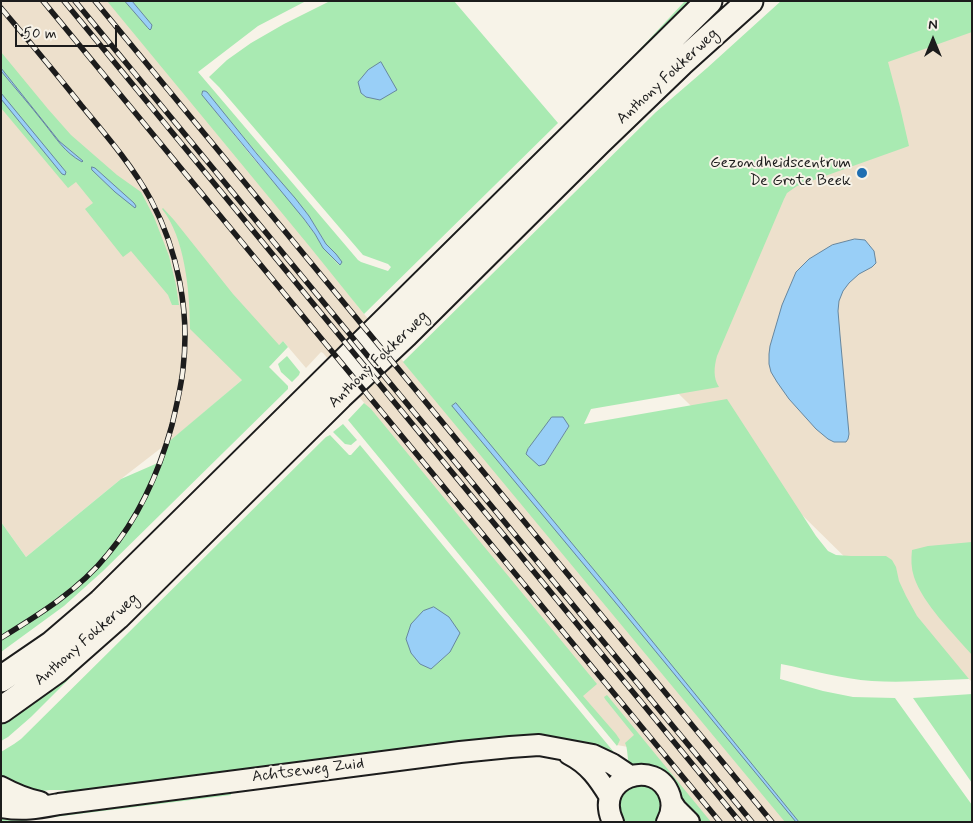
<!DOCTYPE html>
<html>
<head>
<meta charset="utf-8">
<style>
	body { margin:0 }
	#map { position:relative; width:973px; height:823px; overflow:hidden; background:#f7f3e8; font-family:Mynerve,sans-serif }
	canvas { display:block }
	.frame { position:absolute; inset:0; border:2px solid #1c1c1c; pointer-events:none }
	.north { position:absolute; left:908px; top:15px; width:50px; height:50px; -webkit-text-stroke:4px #f7f3e8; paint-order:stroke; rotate:0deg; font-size:14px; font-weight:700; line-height:20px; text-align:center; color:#1c1c1c }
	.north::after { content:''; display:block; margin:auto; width:18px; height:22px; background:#1c1c1c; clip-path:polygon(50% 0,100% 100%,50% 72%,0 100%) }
	.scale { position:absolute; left:15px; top:25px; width:102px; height:22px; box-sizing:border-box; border:2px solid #1c1c1c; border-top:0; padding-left:6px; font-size:15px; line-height:18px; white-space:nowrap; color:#1c1c1c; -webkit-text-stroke:4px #f7f3e8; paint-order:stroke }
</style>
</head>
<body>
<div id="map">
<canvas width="973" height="823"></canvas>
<div class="frame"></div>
<div class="north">N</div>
<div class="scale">50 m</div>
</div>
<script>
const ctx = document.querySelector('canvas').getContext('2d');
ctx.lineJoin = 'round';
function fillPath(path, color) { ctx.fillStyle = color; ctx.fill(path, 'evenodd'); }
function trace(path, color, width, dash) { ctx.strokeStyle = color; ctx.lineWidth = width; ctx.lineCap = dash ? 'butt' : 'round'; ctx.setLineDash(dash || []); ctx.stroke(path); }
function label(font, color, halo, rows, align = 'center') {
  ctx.font = font + ' Mynerve,sans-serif'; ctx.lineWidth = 4; ctx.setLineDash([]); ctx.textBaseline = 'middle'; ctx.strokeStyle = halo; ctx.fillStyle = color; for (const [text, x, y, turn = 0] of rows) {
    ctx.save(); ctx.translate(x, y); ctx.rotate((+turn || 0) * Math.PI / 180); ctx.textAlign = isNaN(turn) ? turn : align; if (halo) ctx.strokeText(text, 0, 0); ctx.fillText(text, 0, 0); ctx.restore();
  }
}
fillPath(new Path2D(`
	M 1,1 L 138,1 L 342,285 L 360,309 L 417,378 L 809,822 L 706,822 L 628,747 L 617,745 L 365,404 L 323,353 L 321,352 L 306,368 L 283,341 L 242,380 L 174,438 L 121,479 L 26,557 L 1,522 Z
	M 875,1 L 972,1 L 972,682 L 629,345 Z`), '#ede0cc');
fillPath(new Path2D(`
	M 107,1 L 125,1 L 150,30 L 151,25 L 132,1 L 306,1 L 258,26 L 198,72 L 358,260 L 361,262 L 388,271 L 391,267 L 388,264 L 363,255 L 219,87 L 209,77 L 227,60 L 251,43 L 284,24 L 330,1 L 454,1 L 558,123 L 364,314 L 310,247 ZM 205,91 L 309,216 L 326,244 L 336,254 L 339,265 L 323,248 L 315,234 L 291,202 L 253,158 L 202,95 L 202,93 Z
	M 685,1 L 698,1 L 598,94 Z
	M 781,1 L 972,1 L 972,32 L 888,62 L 900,107 L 909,146 L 797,186 L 787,193 L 784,199 L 717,356 C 714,367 713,378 719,387 L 591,409 L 584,424 L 727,399 L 816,536 L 828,551 L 836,555 L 851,556 L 886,556 L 892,560 L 896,567 L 899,581 L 906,596 L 917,616 L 969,679 C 937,680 905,683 872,681 C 842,679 811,670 781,664 L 780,679 L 823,691 L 853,697 L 895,698 L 972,805 L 972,822 L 785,822 L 403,362 L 656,112 L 707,68 ZM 569,426 L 545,464 L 528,449 L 536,440 Z
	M 1,52 L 48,109 L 71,135 L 117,175 L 141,192 L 154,217 L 169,256 L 176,285 L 179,305 L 172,305 L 168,295 L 131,251 L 123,257 L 85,209 L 93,203 L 76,182 L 68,188 L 1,108 L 1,71 C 15,88 30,105 44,123 C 56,138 64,153 83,161 L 59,141 L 1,68 ZM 95,168 L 134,203 L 115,192 L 92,170 Z
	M 163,208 L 174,220 L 233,294 L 279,345 L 283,341 L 288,347 L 269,367 L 288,386 L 288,389 L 103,571 L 64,606 L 1,652 L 1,522 L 26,557 L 121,479 L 160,462 L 166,444 L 242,380 L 190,329 C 190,293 185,237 162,209 Z
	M 287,356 L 300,372 L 299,375 L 292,382 L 281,372 L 278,364 Z
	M 364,403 L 371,409 L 597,684 L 583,696 L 616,734 L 620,740 L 617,746 L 348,420 Z
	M 343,424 L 357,440 L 351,445 L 345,444 L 333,432 Z
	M 330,435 L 349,455 L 351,455 L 360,445 L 613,751 L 610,752 L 579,746 L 78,794 L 63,790 L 50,790 L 34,792 L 6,781 L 1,777 L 1,752 L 14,744 L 21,739 L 326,437 ZM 406,639 L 450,652 L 430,669 Z
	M 972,542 L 972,655 C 953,633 923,604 914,577 C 911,568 911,559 912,550 L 928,546 Z
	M 109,639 L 31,717 L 8,737 L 1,741 L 1,719 Z
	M 972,694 L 972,783 L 913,698 Z
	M 607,695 L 711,822 L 701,822 L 629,764 C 627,757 628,749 625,743 L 634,735 L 605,699 L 604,697 Z
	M 640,783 L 654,788 L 662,801 L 662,808 L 660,816 L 656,822 L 623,822 L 622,821 L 617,799 L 626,787 Z
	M 230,788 L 231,795 L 14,822 L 1,822 L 1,812 Z`), '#a9eab2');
const water = new Path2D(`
	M 125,1 L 132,1 L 152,25 L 151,29 L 150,30 L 148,28 Z
	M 381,62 L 397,90 L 380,100 L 366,97 L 361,93 L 358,82 L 368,70 Z
	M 1,68 L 59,141 L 83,161 L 82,162 C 64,152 56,138 44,123 C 30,105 15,88 1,71 Z
	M 203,91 L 205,91 L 207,92 L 257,154 L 295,198 L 309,216 L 326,244 L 336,254 L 342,262 L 340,265 L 323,248 L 315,234 L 304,219 L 202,95 Z
	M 1,93 L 66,172 L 65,175 L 62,174 L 1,99 Z
	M 92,167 L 95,168 L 134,203 L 136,206 L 135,208 L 115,192 L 92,170 Z
	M 855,239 L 865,240 L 874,251 L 876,263 L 872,267 L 859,274 L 849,283 L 843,291 L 839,301 L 838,311 L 840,335 L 849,434 L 848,439 L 846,442 L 834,442 L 828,439 L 816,429 L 789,399 L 777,382 L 771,372 L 769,364 L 769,354 L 770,346 L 782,305 L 796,272 L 809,259 L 832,245 Z
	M 456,403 L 618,599 L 799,822 L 796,822 L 615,602 L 452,406 Z
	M 552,417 L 563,417 L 569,426 L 545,464 L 539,466 L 526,454 L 528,449 Z
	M 434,607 L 449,617 L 460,633 L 450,652 L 431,669 L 420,664 L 411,653 L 406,639 L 411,624 L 423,611 Z`);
fillPath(water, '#99cff7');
trace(water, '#67879f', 1);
const minor = new Path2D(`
	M 569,754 C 589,764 599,779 610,797
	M 1,787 C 14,794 25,799 40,802
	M 672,803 L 676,809 L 689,822
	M 1,807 C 24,811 38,808 59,804 L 460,752 L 510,747 L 539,745 L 593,755 L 612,764 L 630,776
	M 613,822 C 592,777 657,756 670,796 C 673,805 672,813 667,822`);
const major = new Path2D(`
	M 1,679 L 52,644 L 101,602 L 709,1
	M 1,710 L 57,670 L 117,617 L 340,396 L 405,335 L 599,142 L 681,63 L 750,1`);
trace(minor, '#1c1c1c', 24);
trace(major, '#1c1c1c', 29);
trace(minor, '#f7f3e8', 20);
trace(major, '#f7f3e8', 25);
const rail = new Path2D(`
	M 43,1 L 720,822
	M 64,1 L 740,822
	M 75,1 L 752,822
	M 95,1 L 772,822
	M 1,8 C 28,40 55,72 81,105 C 106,135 132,165 151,200 C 178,251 190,312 183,369 C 181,388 176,407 172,425 C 159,472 140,516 108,554 C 79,590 40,614 1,638`);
trace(rail, '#1c1c1c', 5.5);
trace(rail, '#f7f3e8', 4, [11]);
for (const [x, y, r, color] of [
	[862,173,6,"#1f6fb2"]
]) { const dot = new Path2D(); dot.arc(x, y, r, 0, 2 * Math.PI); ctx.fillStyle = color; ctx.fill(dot); trace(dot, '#f7f3e8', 2); }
label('16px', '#1c1c1c', '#f7f3e8', [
	["Anthony Fokkerweg",668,77,-43],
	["Anthony Fokkerweg",379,360,-44],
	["Anthony Fokkerweg",87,640,-41],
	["Achtseweg Zuid",308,771,-7]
]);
label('16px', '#1c1c1c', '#f7f3e8', [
	["Gezondheidscentrum",851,164],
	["De Grote Beek",851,182]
], 'right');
</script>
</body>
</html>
